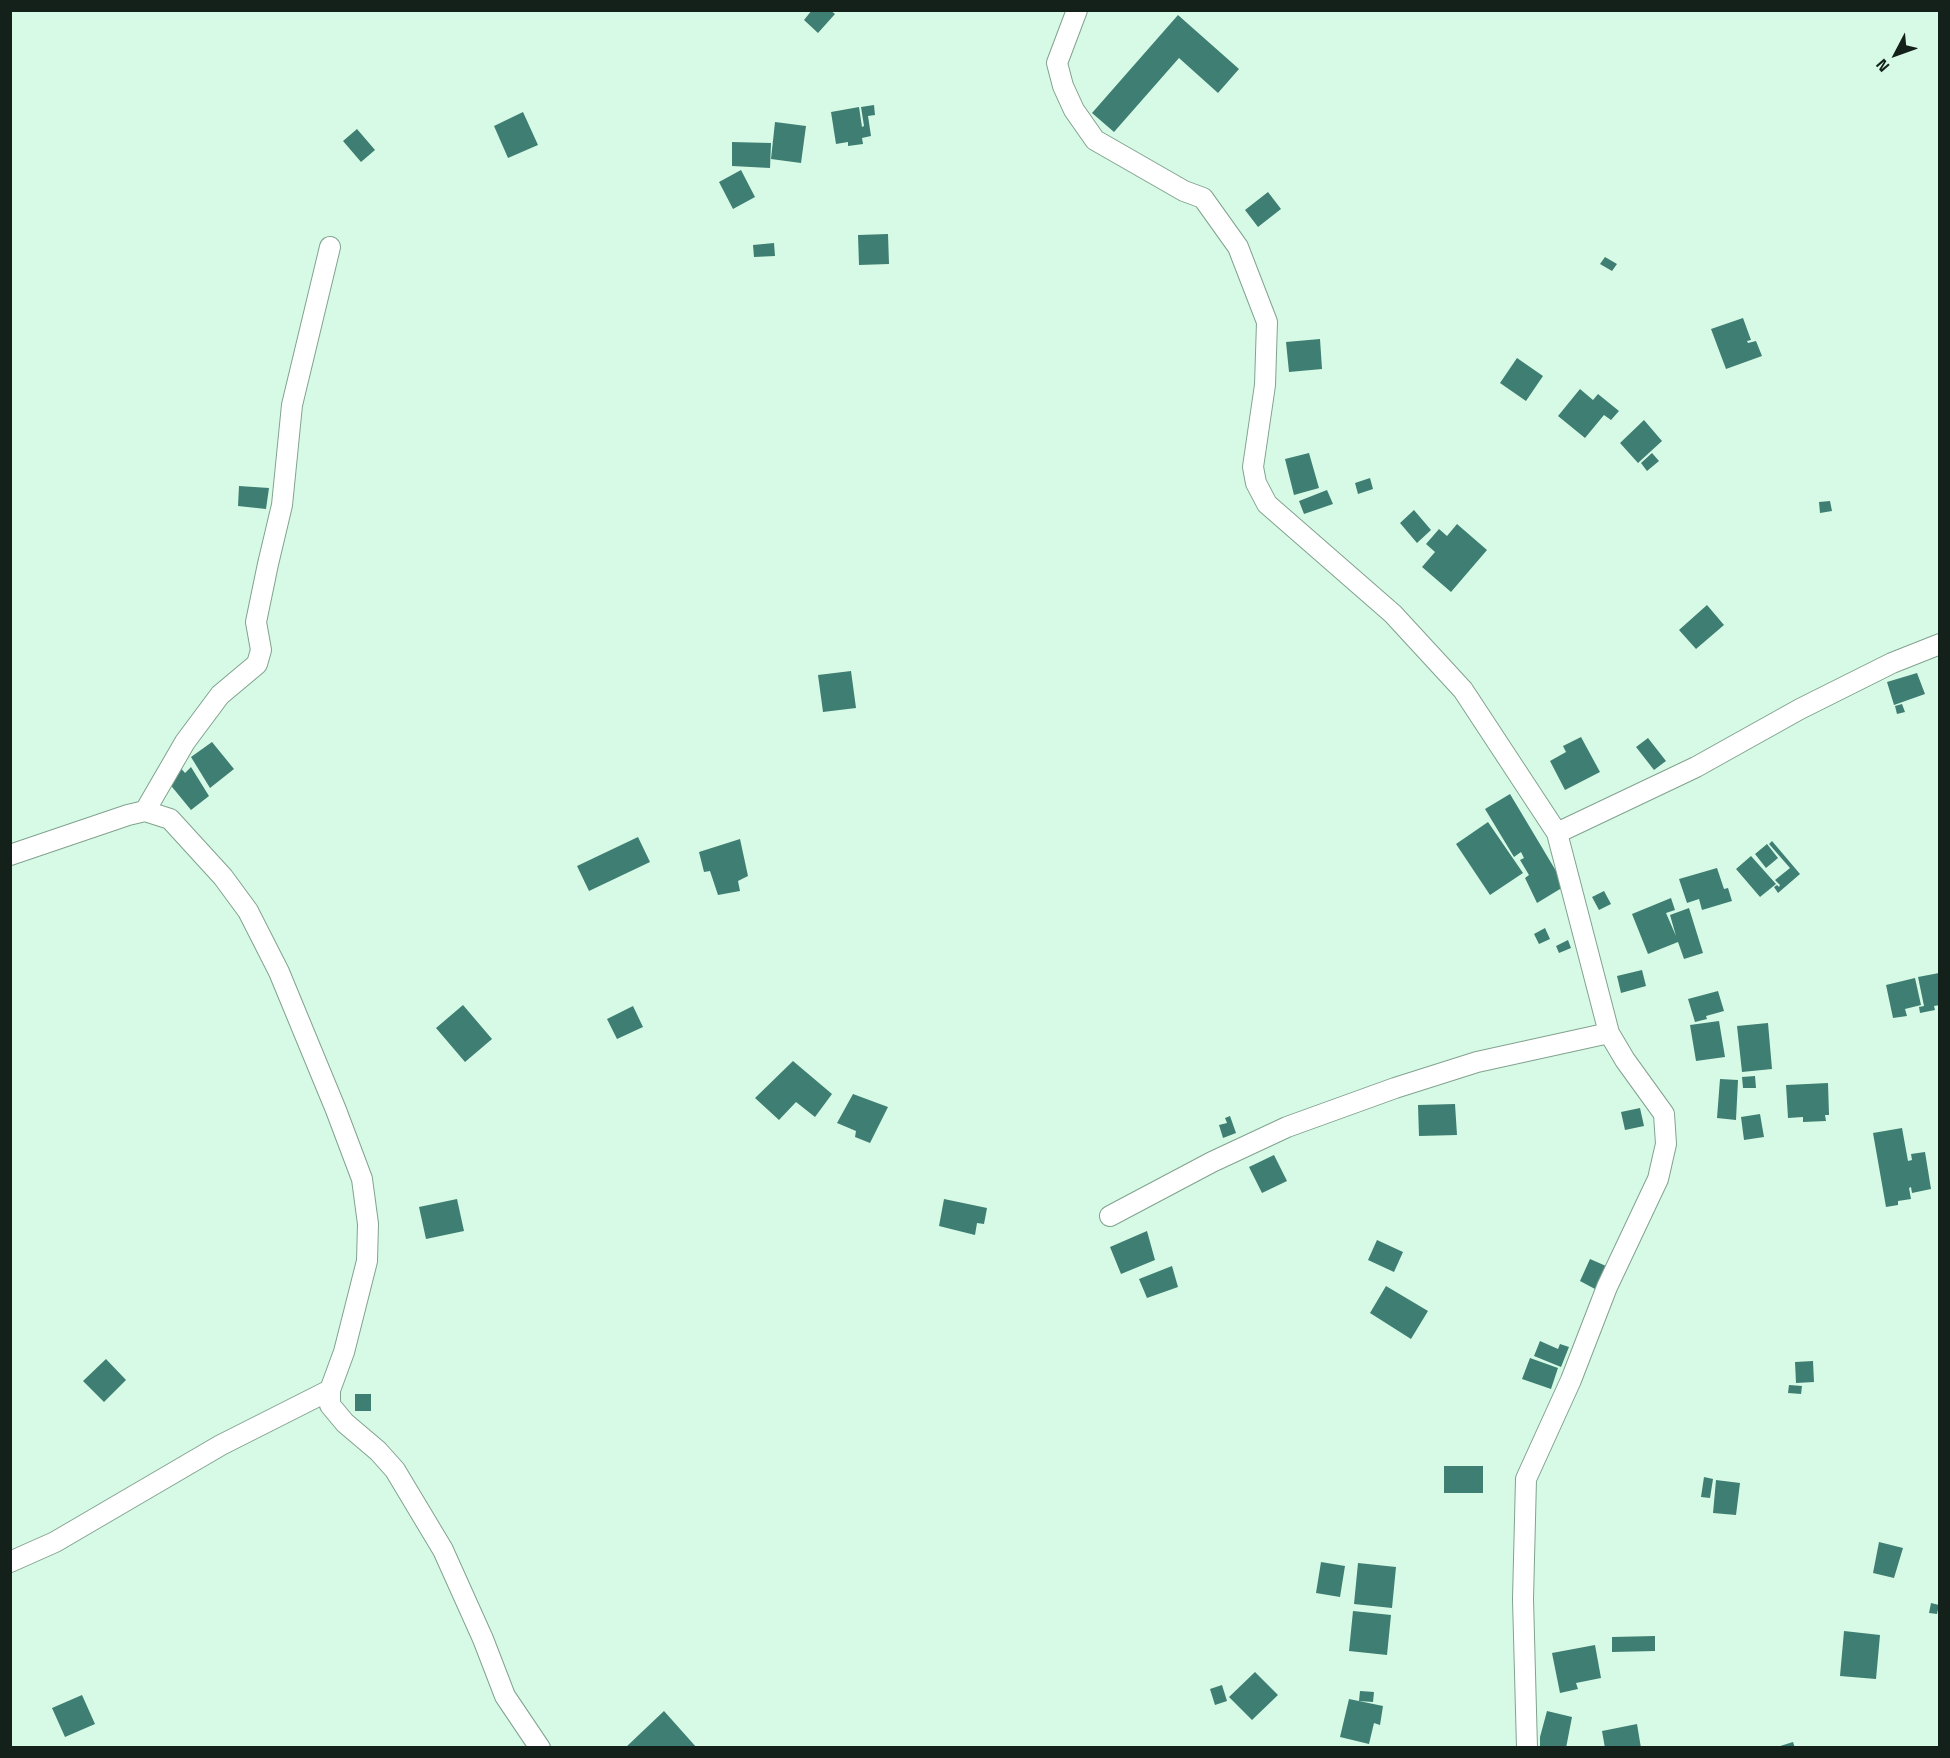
<!DOCTYPE html>
<html>
<head>
<meta charset="utf-8">
<style>
	body { margin:0 }
	#map { position:relative; width:1950px; height:1758px; overflow:hidden; background:#d7fae6; font-family:"Titillium Web",sans-serif }
	canvas { display:block }
	.frame { position:absolute; inset:0; border:12px solid #14211a; pointer-events:none }
	.north { position:absolute; left:1866px; top:24px; width:60px; height:60px; -webkit-text-stroke:4px #d7fae6; paint-order:stroke; rotate:229deg; font-size:16px; font-weight:700; line-height:24px; text-align:center; color:#14211a }
	.north::after { content:''; display:block; margin:auto; width:21px; height:27px; background:#14211a; clip-path:polygon(50% 0,100% 100%,50% 72%,0 100%) }
</style>
</head>
<body>
<div id="map">
<canvas width="1950" height="1758"></canvas>
<div class="frame"></div>
<div class="north">N</div>
</div>
<script>
const ctx = document.querySelector('canvas').getContext('2d');
ctx.lineJoin = 'round';
function fillPath(path, color) { ctx.fillStyle = color; ctx.fill(path, 'evenodd'); }
function trace(path, color, width, dash) { ctx.strokeStyle = color; ctx.lineWidth = width; ctx.lineCap = dash ? 'butt' : 'round'; ctx.setLineDash(dash || []); ctx.stroke(path); }
fillPath(new Path2D(`
	M 812,10 L 830,10 L 835,14 L 818,33 L 804,20 Z
	M 1178,15 L 1239,69 L 1218,93 L 1179,58 L 1114,132 L 1092,113 Z
	M 874,105 L 875,115 L 868,116 L 871,136 L 862,138 L 863,144 L 848,146 L 848,142 L 836,144 L 831,112 L 859,107 L 862,127 L 864,126 L 861,107 Z
	M 523,112 L 538,145 L 508,158 L 494,126 Z
	M 775,122 L 806,126 L 801,163 L 771,159 Z
	M 357,129 L 375,150 L 361,162 L 343,141 Z
	M 732,142 L 771,143 L 770,168 L 732,166 Z
	M 741,170 L 755,197 L 733,209 L 719,182 Z
	M 1268,192 L 1281,209 L 1258,227 L 1245,210 Z
	M 888,234 L 889,264 L 859,265 L 858,235 Z
	M 774,243 L 775,256 L 754,257 L 753,245 Z
	M 1605,257 L 1617,264 L 1612,271 L 1600,264 Z
	M 1743,318 L 1751,340 L 1747,341 L 1748,343 L 1756,341 L 1762,356 L 1726,369 L 1711,329 Z
	M 1320,339 L 1322,369 L 1289,372 L 1286,342 Z
	M 1517,358 L 1543,376 L 1526,401 L 1500,383 Z
	M 1580,389 L 1593,400 L 1598,394 L 1619,411 L 1611,420 L 1604,415 L 1585,438 L 1558,416 Z
	M 1644,420 L 1662,441 L 1638,463 L 1620,443 Z
	M 1309,453 L 1319,488 L 1294,495 L 1285,459 Z
	M 1652,453 L 1659,461 L 1647,471 L 1641,463 Z
	M 1370,478 L 1373,489 L 1358,494 L 1355,483 Z
	M 239,486 L 269,488 L 266,509 L 238,506 Z
	M 1327,490 L 1333,504 L 1304,514 L 1299,501 Z
	M 1830,501 L 1832,511 L 1820,513 L 1819,502 Z
	M 1414,510 L 1431,530 L 1417,543 L 1400,523 Z
	M 1457,524 L 1487,550 L 1451,592 L 1422,567 L 1435,552 L 1426,544 L 1439,529 L 1447,536 Z
	M 1707,605 L 1724,625 L 1696,649 L 1679,630 Z
	M 851,671 L 856,708 L 823,712 L 818,675 Z
	M 1917,673 L 1925,694 L 1894,705 L 1887,682 Z
	M 1902,704 L 1905,712 L 1897,714 L 1895,706 Z
	M 1581,737 L 1600,772 L 1565,790 L 1550,761 L 1566,752 L 1563,746 Z
	M 1648,738 L 1666,761 L 1654,770 L 1636,747 Z
	M 212,742 L 234,769 L 210,788 L 191,757 Z
	M 179,766 L 185,773 L 191,767 L 209,796 L 191,810 L 168,782 Z
	M 1510,794 L 1565,886 L 1537,903 L 1525,878 L 1529,875 L 1520,860 L 1524,858 L 1521,852 L 1514,857 L 1485,809 Z
	M 1488,822 L 1523,873 L 1490,895 L 1456,844 Z
	M 638,837 L 650,862 L 589,891 L 577,866 Z
	M 740,839 L 748,876 L 738,881 L 740,891 L 718,895 L 710,871 L 704,872 L 699,852 Z
	M 1772,841 L 1800,874 L 1778,893 L 1774,887 L 1777,885 L 1779,887 L 1780,885 L 1775,880 L 1790,868 L 1769,844 Z
	M 1767,844 L 1778,858 L 1766,868 L 1755,854 Z
	M 1751,856 L 1776,884 L 1760,897 L 1736,869 Z
	M 1717,868 L 1724,889 L 1728,888 L 1732,901 L 1702,910 L 1699,899 L 1687,903 L 1679,879 Z
	M 1604,891 L 1611,904 L 1599,910 L 1592,897 Z
	M 1671,898 L 1675,910 L 1666,913 L 1676,936 L 1670,915 L 1689,908 L 1703,953 L 1684,959 L 1678,942 L 1648,954 L 1632,914 Z
	M 1545,928 L 1550,939 L 1539,944 L 1534,934 Z
	M 1568,940 L 1571,948 L 1559,953 L 1556,946 Z
	M 1642,970 L 1646,986 L 1621,993 L 1617,976 Z
	M 1939,973 L 1940,1005 L 1934,1006 L 1935,1010 L 1920,1013 L 1919,1007 L 1924,1006 L 1918,977 Z
	M 1915,978 L 1921,1005 L 1905,1009 L 1907,1016 L 1893,1018 L 1886,985 Z
	M 1718,991 L 1724,1011 L 1706,1016 L 1707,1019 L 1695,1022 L 1688,999 Z
	M 463,1005 L 492,1039 L 465,1062 L 436,1028 Z
	M 633,1006 L 643,1027 L 617,1039 L 607,1019 Z
	M 1719,1021 L 1725,1057 L 1696,1061 L 1690,1025 Z
	M 1768,1023 L 1772,1069 L 1742,1072 L 1737,1026 Z
	M 793,1061 L 832,1094 L 815,1117 L 796,1102 L 779,1120 L 755,1098 Z
	M 1755,1076 L 1756,1088 L 1743,1088 L 1742,1077 Z
	M 1720,1079 L 1738,1080 L 1736,1120 L 1717,1118 Z
	M 1828,1083 L 1829,1115 L 1825,1115 L 1826,1121 L 1803,1122 L 1803,1117 L 1788,1118 L 1786,1085 Z
	M 853,1094 L 888,1107 L 870,1143 L 855,1137 L 856,1131 L 837,1123 Z
	M 1455,1104 L 1457,1135 L 1419,1136 L 1418,1105 Z
	M 1640,1108 L 1644,1126 L 1625,1130 L 1621,1112 Z
	M 1760,1114 L 1764,1137 L 1744,1140 L 1741,1117 Z
	M 1230,1116 L 1236,1133 L 1223,1138 L 1219,1125 L 1227,1123 L 1225,1118 Z
	M 1902,1128 L 1908,1161 L 1912,1160 L 1911,1154 L 1925,1152 L 1931,1189 L 1912,1193 L 1911,1187 L 1909,1188 L 1911,1199 L 1898,1201 L 1898,1205 L 1886,1207 L 1873,1133 Z
	M 1274,1155 L 1287,1181 L 1262,1193 L 1249,1167 Z
	M 457,1199 L 464,1231 L 426,1239 L 419,1207 Z
	M 944,1199 L 987,1208 L 984,1224 L 977,1223 L 975,1235 L 939,1226 Z
	M 1147,1231 L 1155,1260 L 1121,1274 L 1110,1247 Z
	M 1377,1240 L 1403,1252 L 1394,1272 L 1368,1260 Z
	M 1590,1259 L 1606,1266 L 1595,1289 L 1580,1281 Z
	M 1172,1266 L 1178,1287 L 1147,1298 L 1139,1279 Z
	M 1386,1286 L 1428,1311 L 1411,1339 L 1370,1313 Z
	M 1540,1341 L 1558,1349 L 1560,1344 L 1569,1347 L 1561,1367 L 1534,1356 Z
	M 1530,1358 L 1558,1368 L 1551,1389 L 1522,1379 Z
	M 106,1359 L 126,1380 L 104,1402 L 83,1381 Z
	M 1813,1361 L 1814,1382 L 1796,1383 L 1795,1362 Z
	M 1789,1385 L 1802,1386 L 1801,1394 L 1788,1393 Z
	M 355,1394 L 371,1394 L 371,1411 L 355,1411 Z
	M 1444,1466 L 1483,1466 L 1483,1493 L 1444,1493 Z
	M 1704,1477 L 1713,1479 L 1710,1498 L 1701,1497 Z
	M 1716,1480 L 1740,1483 L 1736,1515 L 1713,1513 Z
	M 1879,1542 L 1903,1548 L 1894,1578 L 1873,1573 Z
	M 1321,1562 L 1345,1566 L 1340,1597 L 1316,1593 Z
	M 1358,1563 L 1396,1567 L 1392,1608 L 1354,1604 Z
	M 1931,1603 L 1939,1605 L 1937,1614 L 1929,1613 Z
	M 1353,1611 L 1391,1615 L 1387,1655 L 1349,1651 Z
	M 1844,1631 L 1880,1635 L 1876,1679 L 1840,1676 Z
	M 1655,1636 L 1655,1651 L 1612,1652 L 1612,1637 Z
	M 1595,1645 L 1601,1678 L 1576,1683 L 1578,1689 L 1560,1693 L 1552,1653 Z
	M 1255,1672 L 1278,1695 L 1252,1720 L 1229,1697 Z
	M 1222,1685 L 1227,1701 L 1215,1705 L 1210,1689 Z
	M 1360,1691 L 1374,1692 L 1373,1702 L 1359,1701 Z
	M 82,1695 L 95,1724 L 65,1737 L 52,1708 Z
	M 1349,1699 L 1383,1706 L 1380,1725 L 1374,1723 L 1369,1744 L 1340,1737 Z
	M 664,1711 L 697,1748 L 625,1748 Z
	M 1547,1711 L 1572,1717 L 1566,1748 L 1540,1748 L 1540,1737 Z
	M 1637,1724 L 1641,1748 L 1605,1748 L 1602,1731 Z
	M 1793,1742 L 1795,1748 L 1777,1748 L 1777,1747 Z`), '#3f7e72');
const minor = new Path2D(`
	M 1077,10 L 1057,63 L 1063,86 L 1074,110 L 1095,140 L 1184,191 L 1203,198 L 1238,247 L 1267,322 L 1265,385 L 1253,467 L 1256,483 L 1267,504 L 1393,614 L 1463,690 L 1557,833 L 1609,1033 L 1625,1060 L 1664,1114 L 1666,1144 L 1658,1179 L 1607,1287 L 1571,1380 L 1526,1479 L 1523,1599 L 1527,1748
	M 145,811 L 185,742 L 220,695 L 257,664 L 261,650 L 256,622 L 268,564 L 282,505 L 292,405 L 330,247
	M 1557,833 L 1696,767 L 1800,709 L 1892,663 L 1940,644
	M 10,855 L 128,815 L 145,811 L 170,819 L 223,877 L 248,911 L 279,972 L 336,1110 L 362,1179 L 368,1224 L 367,1261 L 344,1352 L 330,1390 L 330,1405 L 345,1423 L 378,1451 L 395,1470 L 443,1550 L 483,1639 L 505,1696 L 540,1748
	M 1110,1216 L 1212,1162 L 1287,1127 L 1395,1088 L 1477,1062 L 1609,1033
	M 10,1562 L 55,1542 L 221,1445 L 330,1390`);
trace(minor, '#81a28f', 22);
trace(minor, '#fff', 20);
</script>
</body>
</html>
